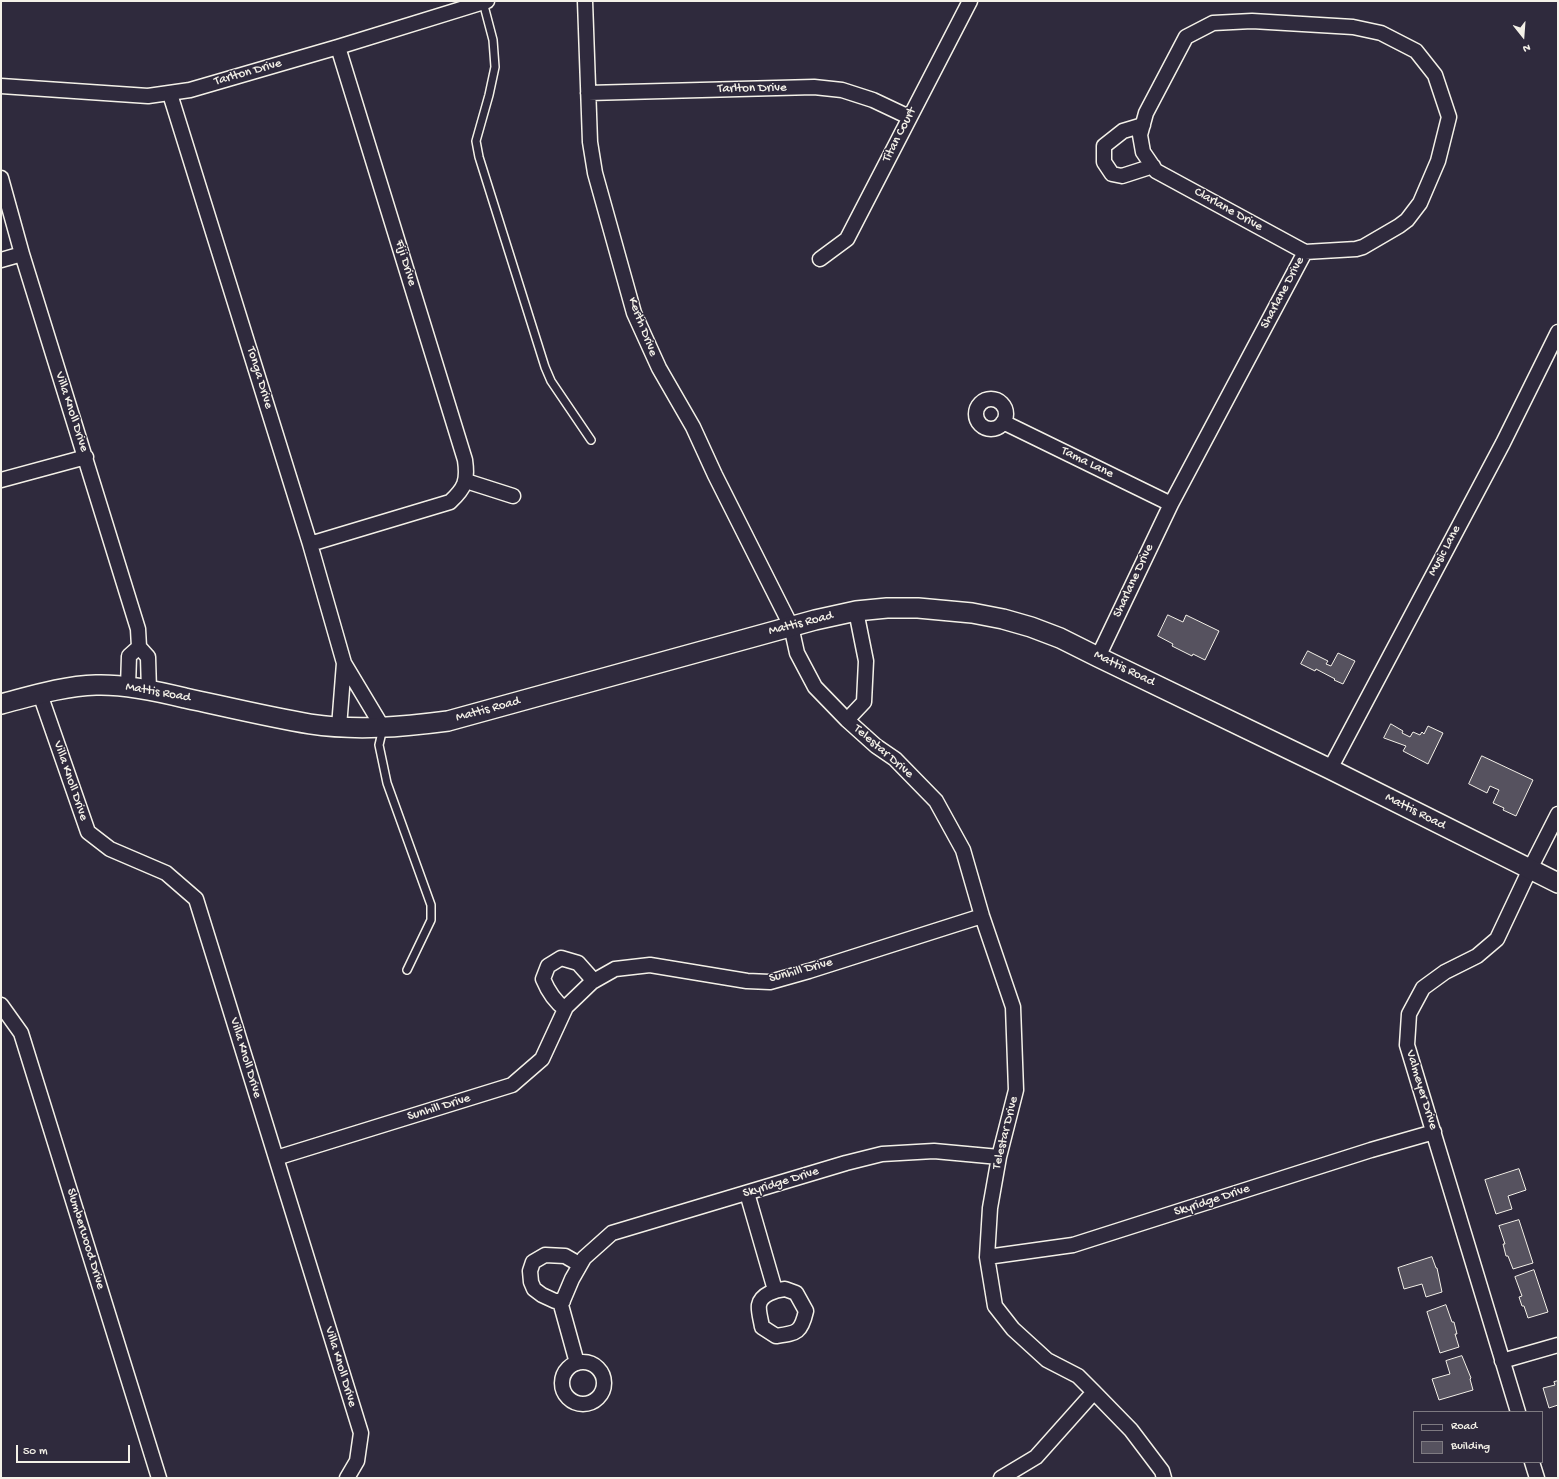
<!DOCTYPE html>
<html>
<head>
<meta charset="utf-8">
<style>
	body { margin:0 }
	#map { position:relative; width:1559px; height:1479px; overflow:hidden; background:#2f2a3d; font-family:"Gochi Hand",sans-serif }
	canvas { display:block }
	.frame { position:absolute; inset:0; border:2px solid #f4f1e8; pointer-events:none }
	.legend { position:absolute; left:1413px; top:1411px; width:130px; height:52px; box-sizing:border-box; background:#2f2a3d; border:1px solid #7e7a81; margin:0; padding:5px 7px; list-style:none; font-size:12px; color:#f4f1e8 }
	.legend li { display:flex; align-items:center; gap:8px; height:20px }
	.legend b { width:20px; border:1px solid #7e7a81 }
	.north { position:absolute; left:1503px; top:16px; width:40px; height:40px; -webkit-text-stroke:3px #2f2a3d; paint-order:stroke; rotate:163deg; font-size:11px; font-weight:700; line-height:16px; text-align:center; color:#f4f1e8 }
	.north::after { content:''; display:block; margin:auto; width:14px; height:18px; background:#f4f1e8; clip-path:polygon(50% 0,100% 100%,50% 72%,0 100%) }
	.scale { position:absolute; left:16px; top:1445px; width:114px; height:18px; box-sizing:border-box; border:2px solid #f4f1e8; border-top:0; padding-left:5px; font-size:12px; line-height:14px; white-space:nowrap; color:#f4f1e8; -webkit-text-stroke:3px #2f2a3d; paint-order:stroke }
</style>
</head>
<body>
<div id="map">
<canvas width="1559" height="1479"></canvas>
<div class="frame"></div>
<ul class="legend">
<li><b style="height:5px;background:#2f2a3d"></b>Road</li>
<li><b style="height:11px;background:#56525f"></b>Building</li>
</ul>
<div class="north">N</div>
<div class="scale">50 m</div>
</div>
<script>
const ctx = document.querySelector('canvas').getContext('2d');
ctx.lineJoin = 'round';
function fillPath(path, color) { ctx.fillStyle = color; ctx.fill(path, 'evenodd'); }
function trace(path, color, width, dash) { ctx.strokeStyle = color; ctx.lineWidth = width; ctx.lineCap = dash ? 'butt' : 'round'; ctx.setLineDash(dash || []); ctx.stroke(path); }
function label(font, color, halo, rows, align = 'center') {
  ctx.font = font + ' "Gochi Hand",sans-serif'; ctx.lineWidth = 3; ctx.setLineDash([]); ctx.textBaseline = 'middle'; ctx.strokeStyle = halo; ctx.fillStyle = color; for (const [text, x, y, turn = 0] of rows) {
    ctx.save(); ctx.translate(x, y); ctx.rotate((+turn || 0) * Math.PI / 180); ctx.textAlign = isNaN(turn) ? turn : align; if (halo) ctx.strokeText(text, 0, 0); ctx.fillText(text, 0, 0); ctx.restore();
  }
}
const building = new Path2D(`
	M 1168,615 L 1183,622 L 1186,615 L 1219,631 L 1205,660 L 1193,654 L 1192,656 L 1172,646 L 1173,644 L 1158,636 Z
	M 1308,651 L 1328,661 L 1326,664 L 1331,666 L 1338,653 L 1355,661 L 1343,684 L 1334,680 L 1335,679 L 1316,669 L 1315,671 L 1301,664 Z
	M 1391,724 L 1403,731 L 1402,733 L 1410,737 L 1413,732 L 1420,735 L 1422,732 L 1424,734 L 1428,726 L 1443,733 L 1428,764 L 1403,751 L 1406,746 L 1384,738 Z
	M 1482,756 L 1533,780 L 1516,816 L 1503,810 L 1504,808 L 1493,803 L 1499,790 L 1490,786 L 1487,793 L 1469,784 Z
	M 1519,1169 L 1526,1190 L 1508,1196 L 1512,1209 L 1496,1214 L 1485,1180 Z
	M 1519,1220 L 1533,1263 L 1513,1269 L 1508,1256 L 1506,1256 L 1503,1244 L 1505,1244 L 1499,1226 Z
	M 1432,1257 L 1436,1268 L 1437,1268 L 1442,1292 L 1426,1297 L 1422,1284 L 1404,1289 L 1398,1268 Z
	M 1534,1270 L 1548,1312 L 1528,1318 L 1524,1306 L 1522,1306 L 1519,1297 L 1522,1296 L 1515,1277 Z
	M 1446,1305 L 1452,1322 L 1454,1322 L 1457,1334 L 1455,1334 L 1459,1347 L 1440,1353 L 1427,1312 Z
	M 1462,1356 L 1471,1378 L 1470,1379 L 1473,1390 L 1439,1400 L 1432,1379 L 1450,1374 L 1446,1361 Z
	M 1558,1381 L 1558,1405 L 1549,1408 L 1543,1388 L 1555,1385 L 1554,1382 Z`);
fillPath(building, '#56525f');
trace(building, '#f4f1e8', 1);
const service = new Path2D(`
	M 483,2 L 493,40 L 495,67 L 489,95 L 476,141 L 479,157 L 545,367 L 551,381 L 591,440
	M 383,728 L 379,745 L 387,783 L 431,905 L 431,920 L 407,970`);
const minor = new Path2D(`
	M 585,1 L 590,142 L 595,173 L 634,313 L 659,368 L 693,427 L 715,475 L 791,626 L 797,653 L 815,687 L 847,720 L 876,746 L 895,759 L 936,801 L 963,850 L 982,916 L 1013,1007 L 1016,1090 L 999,1157 L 990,1208 L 987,1257 L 995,1306 L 1013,1329 L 1047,1360 L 1078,1376 L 1094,1392 L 1131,1430 L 1162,1471 L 1164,1478
	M 1,86 L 148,96 L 190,90 L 338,47 L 487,1
	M 588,93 L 814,87 L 842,90 L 873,100 L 909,117
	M 170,94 L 310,544 L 344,663 L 383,728
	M 1143,125 L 1123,131 L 1104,146 L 1104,162 L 1112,174 L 1122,176 L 1153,166
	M 1,178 L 22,254 L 138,629 L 139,647 L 148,657 L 149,691
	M 820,259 L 847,239 L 970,1
	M 1,260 L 22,254
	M976 414a15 15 0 1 1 30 0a15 15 0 1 1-30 0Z
	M 1003,422 L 1171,504
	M 1,480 L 86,457
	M 466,481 L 513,496
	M 310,544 L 450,502 C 465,488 468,481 465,460 L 338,47
	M 1098,657 L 1171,504 L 1305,252 L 1356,249 L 1363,247 L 1399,226 L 1407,220 L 1420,203 L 1438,161 L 1449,117 L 1435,75 L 1416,51 L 1381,33 L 1353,27 L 1252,21 L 1213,23 L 1186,37 L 1146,113 L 1140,135 L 1143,152 L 1156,171 L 1305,252
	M 128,687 L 129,656 L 139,647
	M 40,694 L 88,832 L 110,849 L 166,873 L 196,899 L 361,1433 L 357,1461 L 347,1478
	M 847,720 L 864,702 L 866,661 L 856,611
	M 339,727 L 344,663
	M 1330,769 L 1503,443 L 1558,332
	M 1,1005 L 21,1033 L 159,1478
	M 565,1009 C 554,1001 548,991 543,979 L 548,966 L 561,958 L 578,963 L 594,981
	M 276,1158 L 512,1085 L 542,1059 L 566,1007 L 592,982 L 615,969 L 650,965 L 747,981 L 770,982 L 809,971 L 982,916
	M 747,1193 L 775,1290
	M 987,1257 L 1073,1245 L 1371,1150 L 1434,1132
	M 785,1289 L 796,1293 L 806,1311 C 801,1333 797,1333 776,1336 L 762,1327 C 761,1320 758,1311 759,1305 C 761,1294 776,1290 785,1289 Z
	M 563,1301 L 555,1301 L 542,1295 L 534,1289 L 531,1282 L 530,1271 L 533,1262 L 545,1255 L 565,1256 L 579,1264
	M 1502,1361 L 1558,1345
	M562 1383a21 21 0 1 1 42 0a21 21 0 1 1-42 0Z
	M 577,1363 L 561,1305 L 572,1279 L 584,1258 L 612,1233 L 846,1163 L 882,1154 L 934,1151 L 999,1157
	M 1518,1412 L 1407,1045 L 1409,1014 L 1423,988 L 1445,972 L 1477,956 L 1497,939 L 1530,869 L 1558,814
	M 1532,1462 L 1537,1478
	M 1001,1478 L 1036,1457 L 1094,1392`);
const secondary = new Path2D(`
	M 1,704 C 32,696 63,686 96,685 C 125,684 157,691 185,698 C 227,707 268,717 310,724 C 356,731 402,727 448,721 L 815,620 L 856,611 L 887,608 L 918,608 L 972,613 L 1003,619 L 1031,627 L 1060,638 L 1098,657 L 1330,769 L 1558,883`);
trace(service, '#f4f1e8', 10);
trace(minor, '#f4f1e8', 17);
trace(secondary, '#f4f1e8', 22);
trace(service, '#2f2a3d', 7);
trace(minor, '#2f2a3d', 14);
trace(secondary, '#2f2a3d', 19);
label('13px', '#f4f1e8', '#2f2a3d', [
	["Tarlton Drive",248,73,-16],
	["Tarlton Drive",752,89,-1],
	["Titan Court",900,135,-63],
	["Clarlane Drive",1228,210,29],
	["Fiji Drive",405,263,73],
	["Sharlane Drive",1283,293,-62],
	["Kerth Drive",642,327,69],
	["Tonga Drive",259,378,73],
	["Villa Knoll Drive",71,412,72],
	["Tama Lane",1087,463,26],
	["Music Lane",1445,551,-62],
	["Sharlane Drive",1134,581,-65],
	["Mattis Road",801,624,-14],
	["Mattis Road",1124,669,26],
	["Mattis Road",158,693,10],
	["Mattis Road",488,710,-15],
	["Telestar Drive",883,752,41],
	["Villa Knoll Drive",70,781,71],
	["Mattis Road",1415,812,27],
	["Sunhill Drive",801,971,-15],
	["Villa Knoll Drive",245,1058,73],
	["Valmeyer Drive",1421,1090,73],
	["Sunhill Drive",439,1108,-17],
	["Telestar Drive",1006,1133,-76],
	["Skyridge Drive",781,1183,-17],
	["Skyridge Drive",1212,1201,-18],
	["Slumberwood Drive",85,1239,73],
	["Villa Knoll Drive",340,1367,73]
]);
</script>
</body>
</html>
